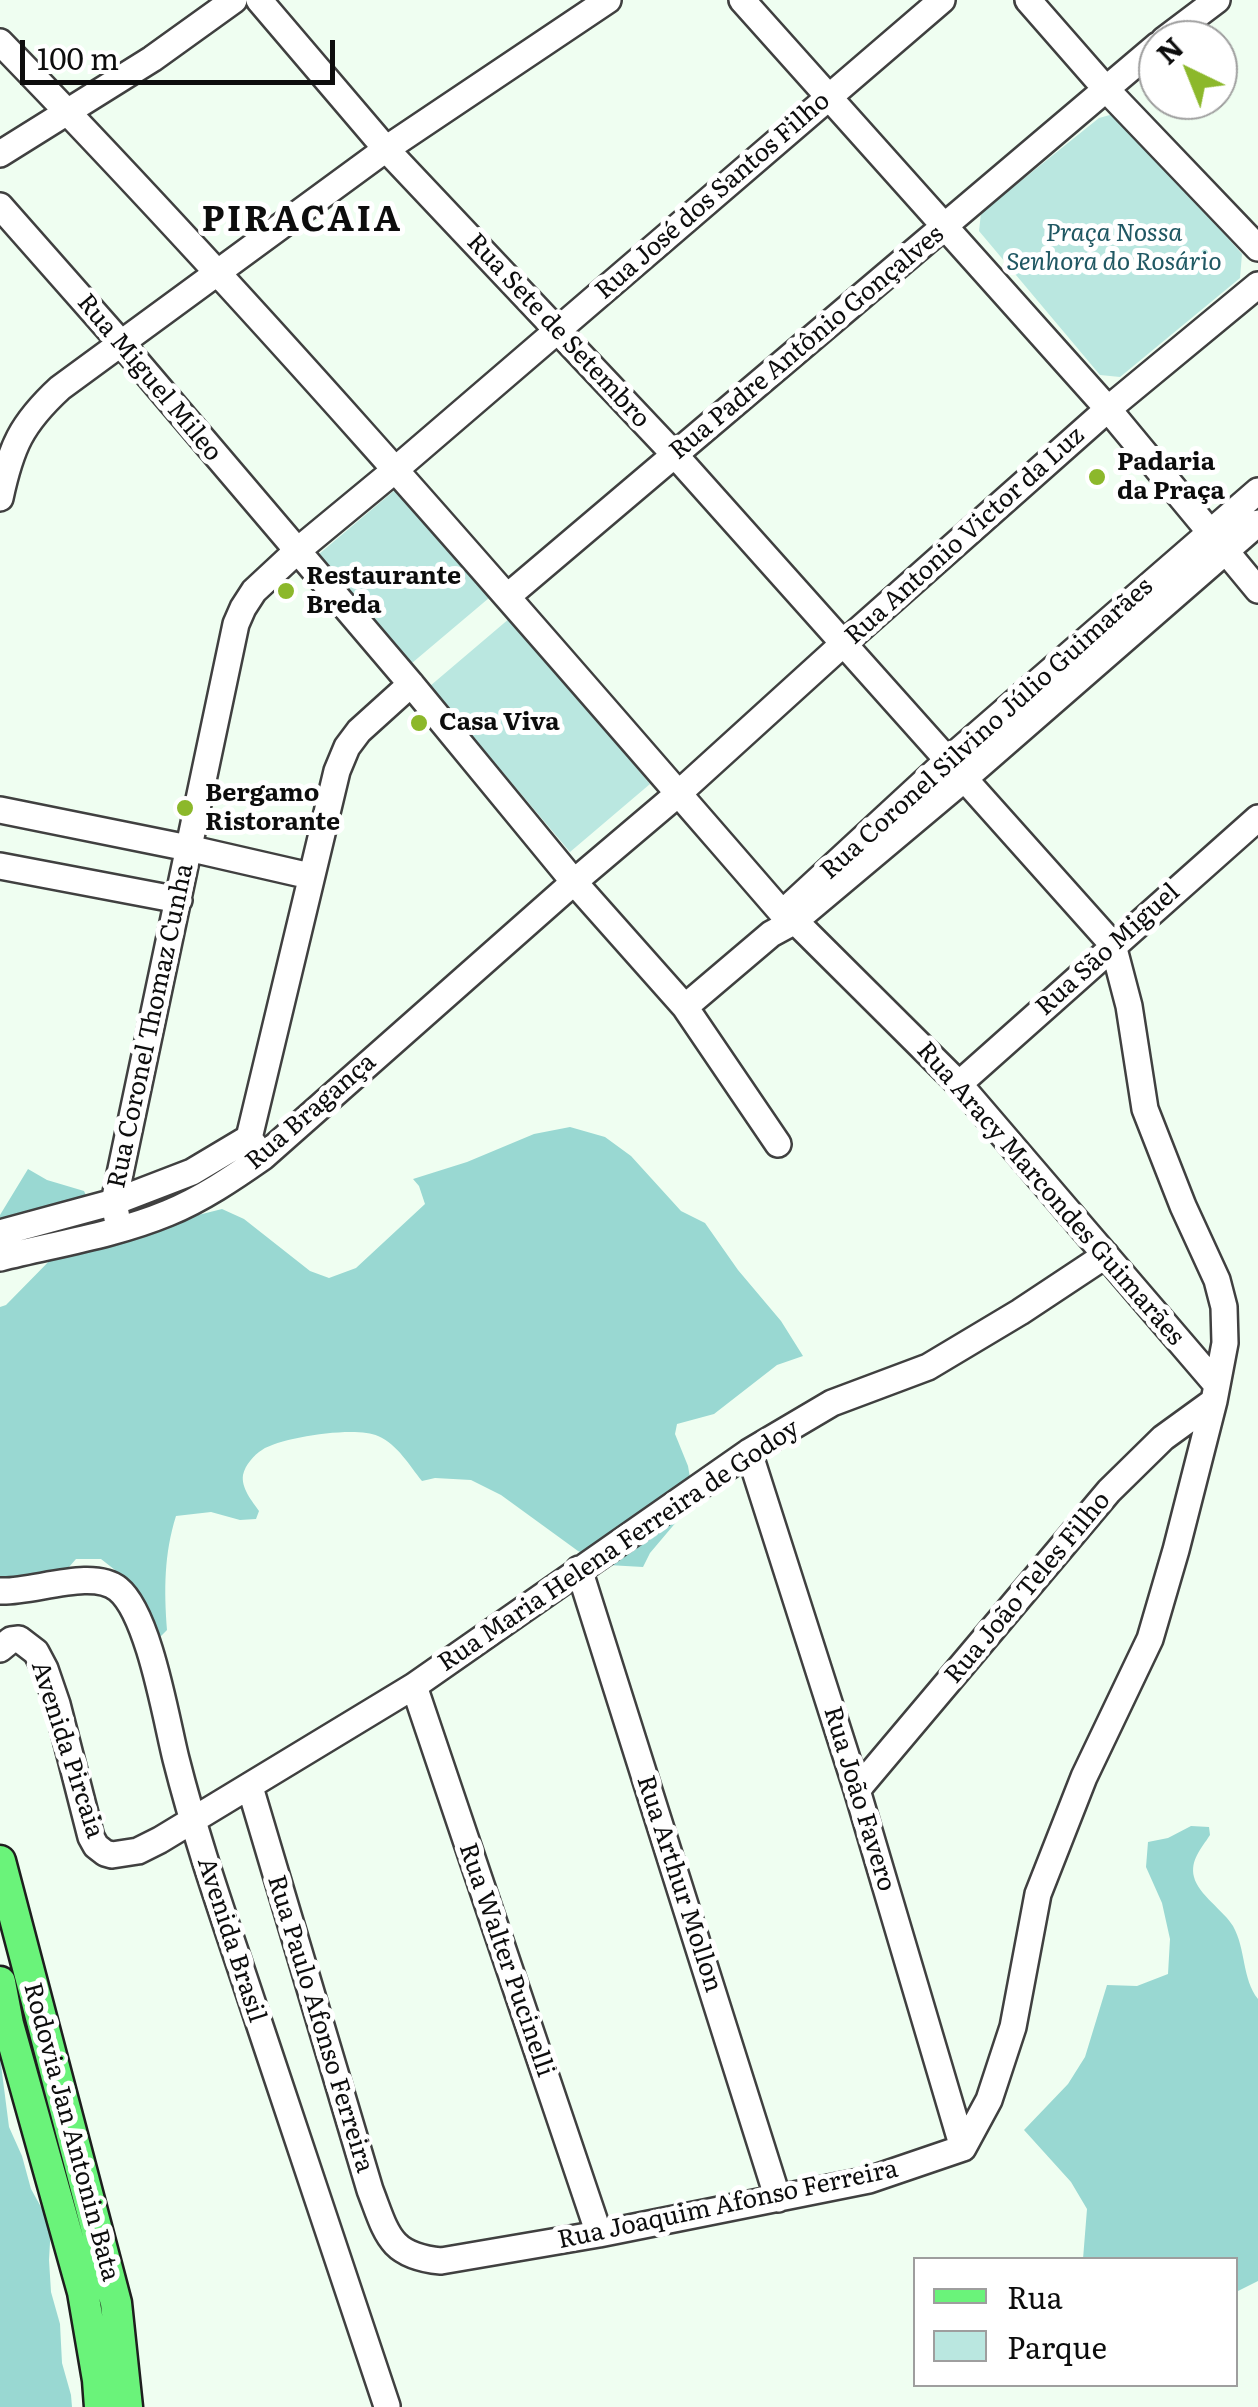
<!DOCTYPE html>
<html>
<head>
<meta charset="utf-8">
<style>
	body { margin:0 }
	#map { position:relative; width:1258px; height:2407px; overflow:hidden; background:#effef1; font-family:Literata,serif }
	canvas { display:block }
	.legend { position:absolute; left:913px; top:2257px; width:325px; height:130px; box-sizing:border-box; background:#fff; border:2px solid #9e9e9e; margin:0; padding:12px 18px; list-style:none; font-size:30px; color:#0d0d0d }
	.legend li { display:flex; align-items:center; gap:20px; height:50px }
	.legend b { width:50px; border:2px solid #9e9e9e }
	.north { position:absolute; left:1138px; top:20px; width:100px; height:100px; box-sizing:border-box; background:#fff; border:2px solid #9e9e9e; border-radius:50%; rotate:317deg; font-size:28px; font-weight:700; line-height:40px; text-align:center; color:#0d0d0d }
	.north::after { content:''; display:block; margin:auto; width:35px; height:45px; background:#8cb82b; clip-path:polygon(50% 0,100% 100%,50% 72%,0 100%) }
	.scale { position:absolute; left:20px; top:40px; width:315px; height:45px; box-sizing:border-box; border:5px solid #0d0d0d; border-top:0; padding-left:12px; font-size:30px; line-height:35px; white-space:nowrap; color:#0d0d0d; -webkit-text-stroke:8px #fff; paint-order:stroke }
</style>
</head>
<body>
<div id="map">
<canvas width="1258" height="2407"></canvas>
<ul class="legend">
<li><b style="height:12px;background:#6af37a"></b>Rua</li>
<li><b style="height:28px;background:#bae7e0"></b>Parque</li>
</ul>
<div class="north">N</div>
<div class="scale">100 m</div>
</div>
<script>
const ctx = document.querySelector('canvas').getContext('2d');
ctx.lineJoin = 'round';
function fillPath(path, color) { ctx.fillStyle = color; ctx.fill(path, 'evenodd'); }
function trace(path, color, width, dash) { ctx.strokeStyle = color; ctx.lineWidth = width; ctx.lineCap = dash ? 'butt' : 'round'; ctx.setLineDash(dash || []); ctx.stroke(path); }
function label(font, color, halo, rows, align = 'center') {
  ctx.font = font + ' Literata,serif'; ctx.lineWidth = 10; ctx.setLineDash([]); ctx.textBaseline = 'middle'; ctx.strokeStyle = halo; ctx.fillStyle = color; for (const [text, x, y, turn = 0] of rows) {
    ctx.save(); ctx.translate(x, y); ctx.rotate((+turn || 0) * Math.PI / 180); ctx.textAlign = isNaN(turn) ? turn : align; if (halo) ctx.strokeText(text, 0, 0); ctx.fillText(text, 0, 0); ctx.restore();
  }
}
fillPath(new Path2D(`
	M 1117,113 L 1242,254 L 1240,278 L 1120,377 L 1100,375 L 979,231 L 981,213 L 1099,118 Z
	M 396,489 L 489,598 L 412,663 L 319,554 Z
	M 510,618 L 650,784 L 570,852 L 430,686 Z`), '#bae7e0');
fillPath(new Path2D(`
	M 570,1127 L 605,1137 L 631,1156 L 681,1211 L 705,1223 L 738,1270 L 781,1321 L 803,1356 L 777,1365 L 714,1414 L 677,1424 L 675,1434 L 688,1466 L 694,1501 L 650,1553 L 643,1567 L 608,1565 L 578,1551 L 501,1495 L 471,1480 L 435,1478 L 422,1481 C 409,1465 398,1445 378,1436 C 356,1426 282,1437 262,1450 C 254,1455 245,1465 243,1475 C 241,1488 252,1501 259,1511 L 256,1519 L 240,1520 L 211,1512 L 176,1516 C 164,1554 164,1590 167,1630 L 161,1636 L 151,1631 L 115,1570 L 101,1559 L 76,1559 L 62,1575 L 0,1580 L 0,1307 L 6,1305 L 62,1248 L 60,1238 L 36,1230 L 0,1240 L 0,1215 L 28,1169 L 47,1180 L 84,1191 L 102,1230 L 111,1237 L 222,1209 L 244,1219 L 310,1271 L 329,1278 L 356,1268 L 425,1204 L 419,1186 L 413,1179 L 467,1162 L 534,1134 Z
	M 1191,1826 L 1209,1827 L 1210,1835 C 1201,1849 1190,1860 1194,1877 C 1198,1894 1224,1911 1233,1926 C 1246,1949 1242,1979 1258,1999 L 1258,2281 L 1236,2292 L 1236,2260 L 1083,2259 L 1087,2209 L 1071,2182 L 1024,2130 L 1068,2084 L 1085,2057 L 1107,1985 L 1137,1986 L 1168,1974 L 1170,1939 L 1162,1903 L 1146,1867 L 1148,1842 L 1168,1838 Z
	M 0,2057 L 9,2127 L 22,2156 L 31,2189 L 51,2225 L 49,2260 L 51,2292 L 60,2324 L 62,2363 L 71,2395 L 72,2407 L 0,2407 Z`), '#99d8d2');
const minor = new Path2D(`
	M 742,0 L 1108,409 L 1258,590
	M 1028,0 L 1105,88 L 1258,248
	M 1164,40 L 1217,0
	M 0,42 C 272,322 527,619 783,914 L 795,921 L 959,1084 L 1217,1385
	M 0,154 L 152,59 L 234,0
	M 0,206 L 120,342 L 411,684 L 574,882 L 685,1007 L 778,1144
	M 0,498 C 11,447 21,424 60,388 L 386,149 L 608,0
	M 508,596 L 1158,45
	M 0,810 L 188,848 L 310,876
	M 0,866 L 179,900
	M 791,905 L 947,761 L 1258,491
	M 685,1007 L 771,934 L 795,921 L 963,780 L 1258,523
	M 959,1084 L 1258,818
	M 263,1157 L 249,1138 L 337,771 L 347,747 L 359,731 L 411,684
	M 119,1229 L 114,1202 L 236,624 L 243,608 L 254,591 L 297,551 L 395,470 L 942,0
	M 0,1233 L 114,1202 L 192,1172 L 249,1138
	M 0,1258 C 56,1244 115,1235 168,1213 C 202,1199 233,1178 263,1157 L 574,882 L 679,793 L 843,644 L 1108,409 L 1258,285
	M 749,1452 L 857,1790 L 963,2148
	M 579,1569 L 778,2199
	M 0,1591 C 32,1593 92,1568 118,1589 C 149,1614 166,1719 176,1759 C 199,1850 231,1937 260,2026 C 302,2153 345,2279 387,2406
	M 0,1649 L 11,1640 L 19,1639 L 36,1652 L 45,1669 L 57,1704 L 91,1837 L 96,1846 L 105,1853 L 112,1855 L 138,1851 L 160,1840 L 414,1686 L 749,1452 L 832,1403 L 928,1367 L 1020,1312 L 1106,1255
	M 414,1686 L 599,2234
	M 250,1787 L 370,2190 C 387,2234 389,2256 441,2261 L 599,2234 L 869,2180 L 963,2148 L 989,2100 L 1013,2027 L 1038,1894 L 1084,1777 L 1150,1639 L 1176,1550 L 1214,1401 L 1225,1343 L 1224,1307 L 1217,1280 L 1183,1206 L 1145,1109 L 1129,1006 L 1113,945 L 675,455 L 386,149 L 259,0
	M 857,1790 L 1109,1491 L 1163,1438 L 1214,1401`);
const major = new Path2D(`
	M 0,1861 L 116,2303 L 127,2407
	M 0,1982 L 8,2024 L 83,2292 L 98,2380 L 100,2407`);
trace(minor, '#404040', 30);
trace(major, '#1e1e1e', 35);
trace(minor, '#fff', 25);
trace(major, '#6af37a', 30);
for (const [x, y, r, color] of [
	[1097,477,10,"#8cb82b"],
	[286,591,10,"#8cb82b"],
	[419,723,10,"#8cb82b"],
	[185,808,10,"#8cb82b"]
]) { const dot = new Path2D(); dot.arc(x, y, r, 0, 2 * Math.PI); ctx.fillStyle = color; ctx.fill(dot); trace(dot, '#fff', 4); }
label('25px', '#0d0d0d', '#fff', [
	["Rua José dos Santos Filho",713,196,-41],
	["Rua Sete de Setembro",558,331,47],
	["Rua Padre Antônio Gonçalves",807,343,-40],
	["Rua Miguel Mileo",149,378,50],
	["Rua Antonio Victor da Luz",965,536,-42],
	["Rua Coronel Silvino Júlio Guimarães",987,729,-42],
	["Rua São Miguel",1108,950,-42],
	["Rua Coronel Thomaz Cunha",151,1026,-78],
	["Rua Bragança",311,1112,-41],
	["Rua Aracy Marcondes Guimarães",1050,1194,49],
	["Rua Maria Helena Ferreira de Godoy",619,1546,-34],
	["Rua João Teles Filho",1028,1588,-50],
	["Avenida Pircaia",67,1750,72],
	["Rua João Favero",859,1799,73],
	["Rua Arthur Mollon",679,1884,72],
	["Avenida Brasil",231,1940,72],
	["Rua Walter Pucinelli",506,1960,71],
	["Rua Paulo Afonso Ferreira",320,2024,73],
	["Rodovia Jan Antonin Bata",71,2132,75],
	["Rua Joaquim Afonso Ferreira",728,2205,-12]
]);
label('italic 25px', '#205863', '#fff', [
	["Praça Nossa",1114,234],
	["Senhora do Rosário",1114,263]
]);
label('bold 25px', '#0d0d0d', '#fff', [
	["Padaria",1117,463],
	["da Praça",1117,492],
	["Restaurante",306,577],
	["Breda",306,606],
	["Casa Viva",439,723],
	["Bergamo",205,794],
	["Ristorante",205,823]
], 'left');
ctx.letterSpacing = '2.5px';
label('bold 35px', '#0d0d0d', '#fff', [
	["PIRACAIA",302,221]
]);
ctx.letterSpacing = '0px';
</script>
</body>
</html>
